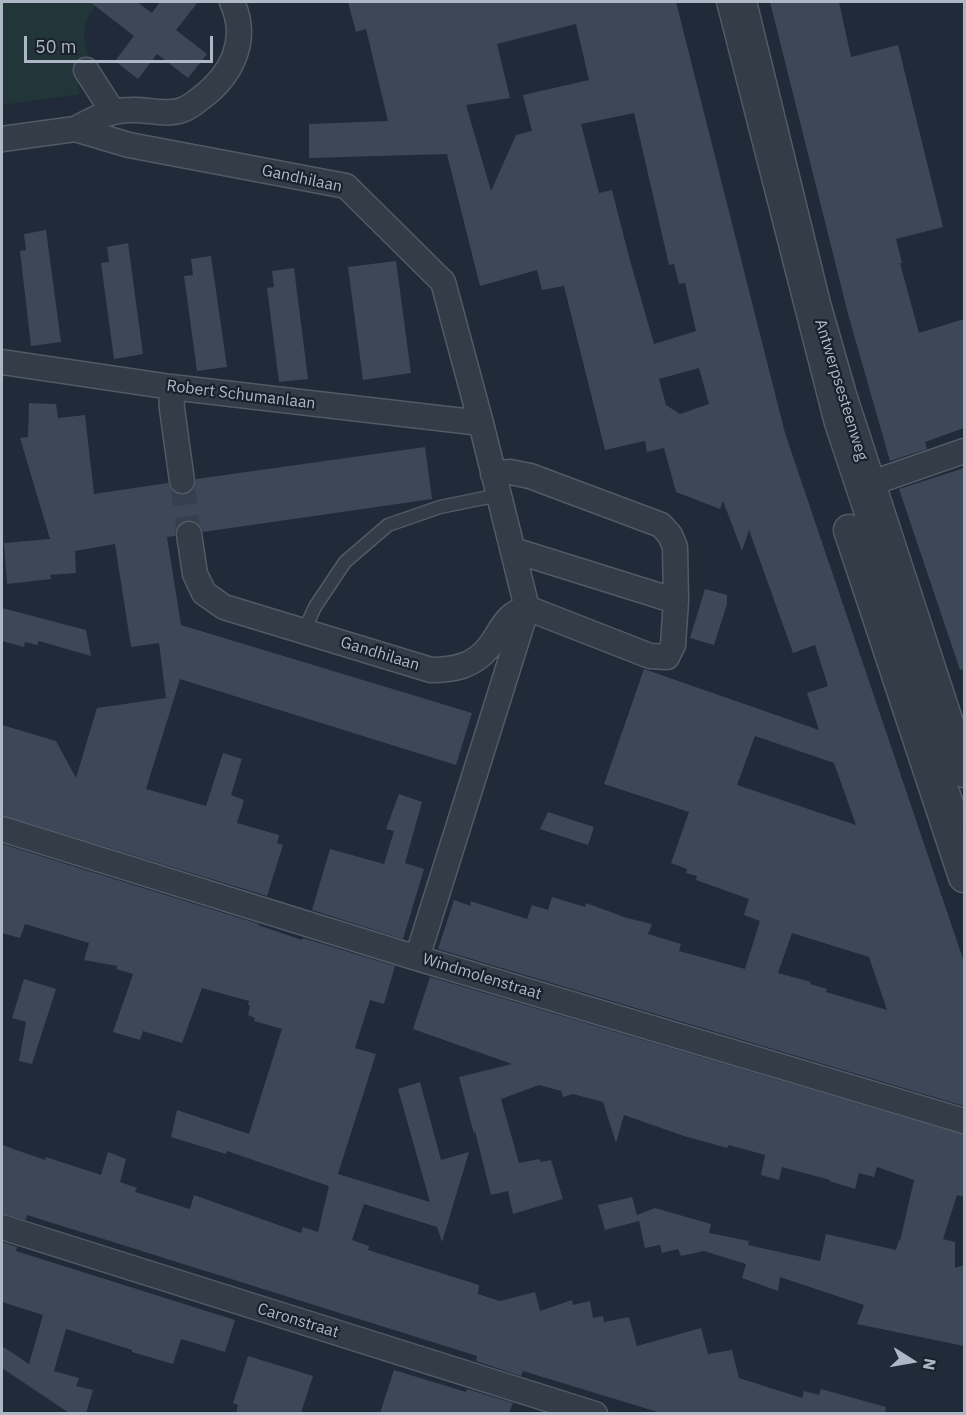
<!DOCTYPE html>
<html>
<head>
<meta charset="utf-8">
<style>
	body { margin:0 }
	#map { position:relative; width:966px; height:1415px; overflow:hidden; background:#202a38; font-family:"IBM Plex Sans",sans-serif }
	canvas { display:block }
	.frame { position:absolute; inset:0; border:3px solid #aeb7c5; pointer-events:none }
	.north { position:absolute; left:882px; top:1331px; width:60px; height:60px; -webkit-text-stroke:4px #19212d; paint-order:stroke; rotate:101deg; font-size:16px; font-weight:700; line-height:24px; text-align:center; color:#aeb7c5 }
	.north::after { content:''; display:block; margin:auto; width:21px; height:27px; background:#aeb7c5; clip-path:polygon(50% 0,100% 100%,50% 72%,0 100%) }
	.scale { position:absolute; left:24px; top:36px; width:189px; height:27px; box-sizing:border-box; border:3px solid #aeb7c5; border-top:0; padding-left:8px; font-size:18px; line-height:21px; white-space:nowrap; color:#aeb7c5; -webkit-text-stroke:4px #19212d; paint-order:stroke }
</style>
</head>
<body>
<div id="map">
<canvas width="966" height="1415"></canvas>
<div class="frame"></div>
<div class="north">N</div>
<div class="scale">50 m</div>
</div>
<script>
const ctx = document.querySelector('canvas').getContext('2d');
ctx.lineJoin = 'round';
function fillPath(path, color) { ctx.fillStyle = color; ctx.fill(path, 'evenodd'); }
function trace(path, color, width, dash) { ctx.strokeStyle = color; ctx.lineWidth = width; ctx.lineCap = dash ? 'butt' : 'round'; ctx.setLineDash(dash || []); ctx.stroke(path); }
function label(font, color, halo, rows, align = 'center') {
  ctx.font = font + ' "IBM Plex Sans",sans-serif'; ctx.lineWidth = 4.5; ctx.setLineDash([]); ctx.textBaseline = 'middle'; ctx.strokeStyle = halo; ctx.fillStyle = color; for (const [text, x, y, turn = 0] of rows) {
    ctx.save(); ctx.translate(x, y); ctx.rotate((+turn || 0) * Math.PI / 180); ctx.textAlign = isNaN(turn) ? turn : align; if (halo) ctx.strokeText(text, 0, 0); ctx.fillText(text, 0, 0); ctx.restore();
  }
}
fillPath(new Path2D(`
	M 2,2 L 99,2 C 81,22 82,33 89,59 L 77,76 L 80,94 L 2,105 Z`), '#223639');
fillPath(new Path2D(`
	M 90,2 L 137,2 L 152,13 L 160,2 L 198,2 L 176,30 L 207,54 L 188,78 L 157,54 L 138,79 L 115,61 L 134,36 Z
	M 348,2 L 676,2 L 785,433 L 964,962 L 964,1106 L 438,949 L 454,900 L 471,906 L 470,901 L 527,919 L 532,905 L 548,910 L 552,897 L 585,907 L 586,903 L 627,918 L 652,924 L 648,934 L 681,944 L 679,951 L 745,969 L 760,921 L 744,915 L 749,899 L 696,880 L 697,876 L 686,873 L 687,869 L 671,863 L 689,812 L 604,784 L 644,669 L 819,730 L 807,693 L 828,686 L 815,645 L 793,653 L 749,530 L 742,551 L 723,501 L 720,509 L 676,492 L 664,448 L 647,452 L 645,441 L 605,450 L 564,286 L 542,290 L 537,270 L 480,286 L 447,154 L 309,158 L 309,124 L 388,121 L 366,29 L 356,32 ZM 576,24 L 589,80 L 523,95 L 532,131 L 516,135 L 491,191 L 466,105 L 510,98 L 497,44 ZM 634,113 L 669,265 L 674,264 L 679,284 L 685,283 L 696,331 L 654,344 L 629,257 L 612,190 L 599,193 L 581,124 ZM 699,368 L 709,404 L 680,414 L 666,405 L 659,379 ZM 755,736 L 834,763 L 856,825 L 737,785 ZM 792,933 L 869,957 L 887,1010 L 826,992 L 827,989 L 810,984 L 811,982 L 778,973 Z
	M 770,2 L 839,2 L 851,57 L 898,45 L 943,227 L 896,239 L 902,263 L 900,263 L 919,333 L 964,319 L 964,428 L 925,442 L 927,449 L 890,461 L 848,314 Z
	M 46,230 L 61,342 L 31,346 L 20,251 L 26,250 L 24,234 Z
	M 128,243 L 143,354 L 114,359 L 101,263 L 109,262 L 107,247 Z
	M 211,256 L 227,367 L 197,371 L 184,276 L 193,275 L 191,259 Z
	M 396,261 L 411,373 L 363,380 L 348,267 Z
	M 294,268 L 308,379 L 279,382 L 267,288 L 274,287 L 272,271 Z
	M 29,403 L 56,404 L 58,418 L 85,415 L 94,494 L 168,483 L 171,490 L 176,494 L 183,495 L 191,492 L 195,486 L 196,479 L 425,447 L 432,499 L 203,532 L 200,526 L 195,521 L 186,520 L 180,523 L 176,528 L 175,536 L 167,537 L 181,625 L 472,713 L 456,765 L 180,679 L 146,789 L 206,806 L 223,753 L 242,759 L 231,795 L 244,800 L 237,823 L 279,835 L 277,843 L 283,845 L 267,896 L 2,815 L 2,725 L 56,741 L 76,778 L 97,708 L 166,698 L 159,643 L 131,647 L 115,544 L 75,551 L 76,573 L 50,575 L 51,579 L 7,584 L 4,543 L 50,539 L 20,438 L 28,437 Z
	M 964,468 L 964,669 L 960,670 L 899,489 Z
	M 705,589 L 727,595 L 727,604 L 714,645 L 690,638 Z
	M 2,608 L 86,630 L 91,656 L 39,641 L 37,645 L 25,642 L 24,647 L 2,641 Z
	M 399,794 L 422,802 L 405,863 L 424,869 L 403,939 L 312,910 L 330,849 L 384,864 L 394,831 L 386,829 Z
	M 548,812 L 594,827 L 588,845 L 540,829 Z
	M 2,844 L 259,924 L 258,925 L 302,940 L 303,938 L 395,966 L 384,1004 L 370,1000 L 355,1048 L 376,1054 L 338,1174 L 430,1202 L 398,1089 L 420,1082 L 441,1160 L 469,1152 L 442,1242 L 437,1227 L 364,1204 L 352,1240 L 369,1246 L 368,1250 L 479,1285 L 478,1294 L 500,1301 L 535,1292 L 540,1311 L 572,1300 L 573,1305 L 590,1301 L 593,1318 L 603,1316 L 604,1322 L 629,1317 L 637,1346 L 701,1328 L 708,1354 L 732,1350 L 739,1378 L 802,1398 L 804,1391 L 819,1395 L 821,1389 L 886,1407 L 885,1413 L 661,1413 L 523,1371 L 521,1376 L 476,1361 L 477,1356 L 46,1221 L 27,1215 L 26,1220 L 2,1213 L 2,1145 L 45,1160 L 46,1157 L 101,1175 L 108,1152 L 126,1159 L 120,1182 L 137,1188 L 135,1192 L 190,1209 L 194,1195 L 301,1233 L 303,1227 L 318,1232 L 329,1186 L 227,1151 L 226,1154 L 171,1137 L 177,1110 L 249,1134 L 282,1029 L 254,1021 L 255,1018 L 248,1015 L 250,1006 L 248,1005 L 249,1001 L 202,988 L 182,1043 L 143,1031 L 140,1040 L 113,1032 L 133,974 L 116,969 L 117,966 L 84,960 L 89,943 L 25,924 L 20,938 L 2,933 Z
	M 430,977 L 964,1135 L 964,1197 L 957,1195 L 943,1239 L 955,1242 L 955,1268 L 964,1265 L 964,1346 L 857,1324 L 864,1305 L 780,1277 L 778,1291 L 742,1278 L 746,1264 L 704,1251 L 681,1256 L 678,1249 L 662,1253 L 660,1245 L 645,1248 L 639,1221 L 605,1230 L 598,1205 L 632,1197 L 637,1215 L 655,1208 L 711,1224 L 709,1233 L 749,1241 L 748,1245 L 820,1261 L 826,1234 L 896,1250 L 899,1240 L 900,1241 L 914,1180 L 877,1167 L 874,1177 L 859,1173 L 855,1189 L 829,1181 L 830,1180 L 782,1167 L 779,1180 L 761,1175 L 765,1155 L 729,1145 L 727,1148 L 684,1136 L 624,1115 L 616,1143 L 603,1102 L 573,1094 L 563,1097 L 561,1091 L 539,1085 L 501,1099 L 519,1163 L 539,1159 L 541,1162 L 551,1160 L 563,1199 L 513,1214 L 508,1191 L 491,1195 L 475,1131 L 474,1134 L 459,1077 L 512,1064 L 413,1029 Z
	M 24,979 L 56,989 L 32,1064 L 19,1061 L 26,1022 L 12,1018 Z
	M 2,1242 L 17,1247 L 16,1251 L 235,1320 L 225,1352 L 181,1339 L 173,1364 L 132,1352 L 132,1350 L 66,1329 L 54,1371 L 79,1378 L 76,1386 L 93,1390 L 86,1413 L 69,1413 L 2,1368 L 2,1346 L 29,1364 L 43,1315 L 2,1302 Z
	M 248,1356 L 313,1376 L 301,1413 L 236,1413 L 238,1405 L 233,1403 Z
	M 394,1370 L 466,1392 L 467,1389 L 513,1403 L 509,1413 L 380,1413 Z`), '#3c4858');
trace(new Path2D(`
	M 182,481 L 189,534`), '#353f4d', 24, [24, 12]);
const service = new Path2D(`
	M 723,2 L 831,424 L 964,824
	M 304,631 L 315,607 L 345,562 L 388,525 L 440,507 L 499,495`);
const minor = new Path2D(`
	M 86,70 L 113,112
	M 75,129 C 94,119 109,110 131,110 C 148,109 165,116 182,110 C 189,108 195,103 201,98 C 233,74 249,39 232,2
	M 2,139 L 75,129 L 129,145 L 346,186 L 443,282 L 481,423 L 527,608 L 417,958
	M 2,362 L 171,387 L 481,423
	M 171,387 L 172,409 L 182,481
	M 869,484 L 964,451
	M 189,534 L 195,574 L 204,593 L 224,607 L 431,670 C 454,670 474,666 489,647 C 502,630 505,614 527,608 L 650,656 L 667,657 L 673,645 L 676,601 L 675,547 L 670,535 L 661,525 L 530,476 L 510,472 L 493,474
	M 513,550 L 676,601
	M 2,829 L 417,958 L 964,1121
	M 2,1227 L 595,1414`);
const tertiary = new Path2D(`
	M 741,2 L 815,304 L 841,395 L 964,772
	M 849,530 L 964,877`);
trace(service, '#515a66', 15);
trace(minor, '#515a66', 27);
trace(tertiary, '#515a66', 33);
trace(service, '#343c48', 12);
trace(minor, '#343c48', 24);
trace(tertiary, '#343c48', 30);
label('16px', '#aeb7c5', '#19212d', [
	["Gandhilaan",302,179,12],
	["Antwerpsesteenweg",841,390,73],
	["Robert Schumanlaan",241,395,7],
	["Gandhilaan",380,654,17],
	["Windmolenstraat",482,977,17],
	["Caronstraat",298,1321,17]
]);
</script>
</body>
</html>
